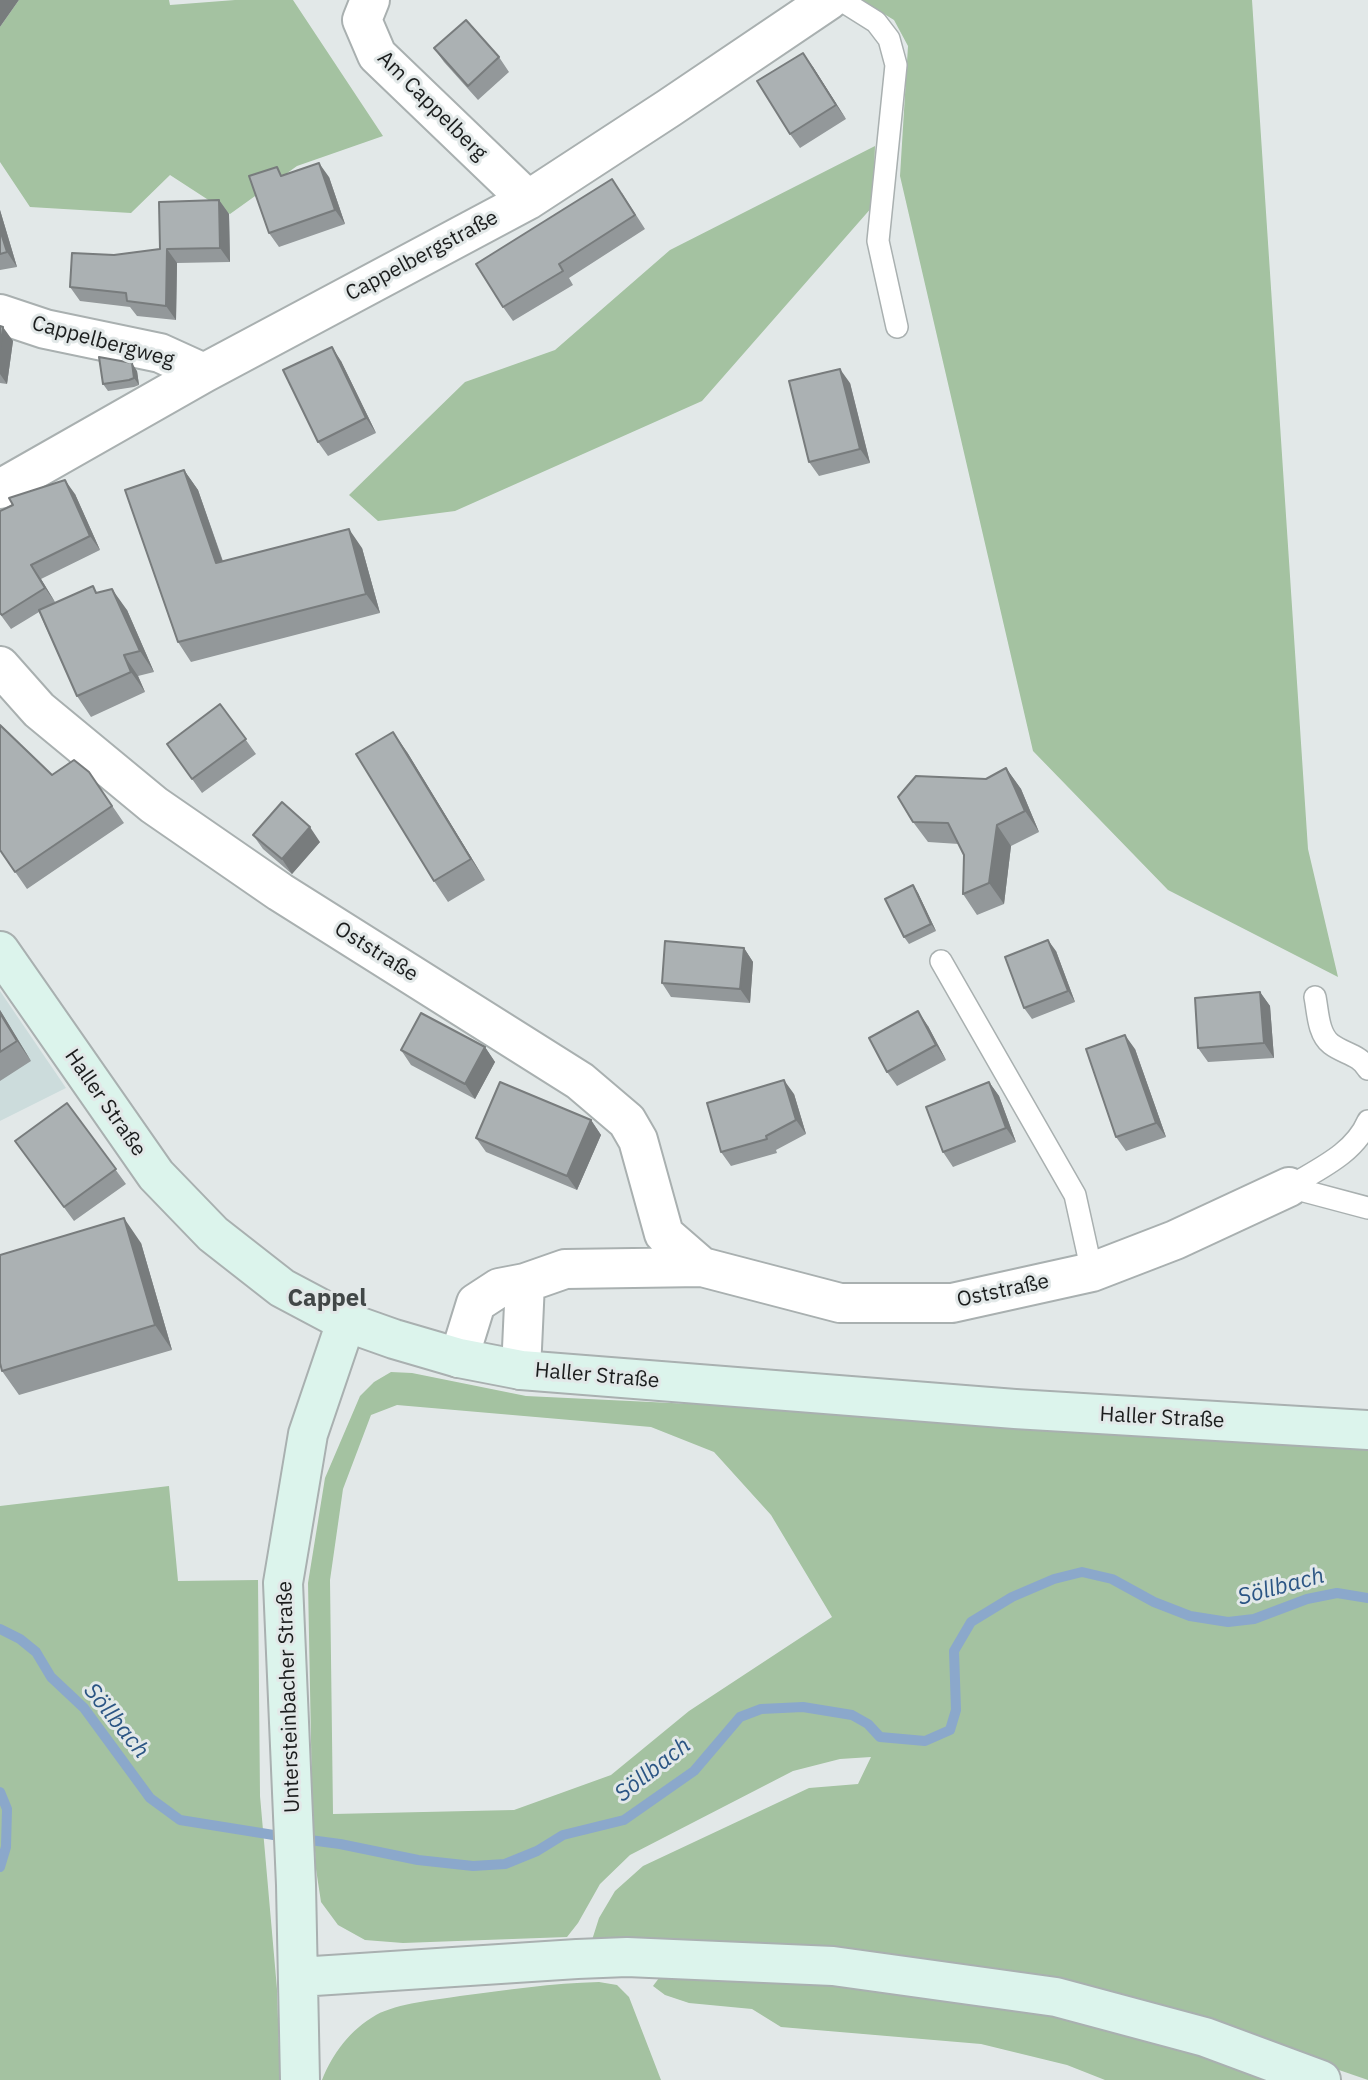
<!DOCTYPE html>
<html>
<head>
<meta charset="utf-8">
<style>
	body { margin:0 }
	canvas { display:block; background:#e2e8e8 }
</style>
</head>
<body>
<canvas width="1368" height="2080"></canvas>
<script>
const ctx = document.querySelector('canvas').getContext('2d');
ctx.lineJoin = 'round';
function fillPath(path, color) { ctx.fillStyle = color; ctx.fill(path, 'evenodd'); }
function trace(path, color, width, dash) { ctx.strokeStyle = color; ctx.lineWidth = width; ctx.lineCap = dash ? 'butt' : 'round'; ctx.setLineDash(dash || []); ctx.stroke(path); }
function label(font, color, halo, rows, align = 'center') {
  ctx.font = font + ' "IBM Plex Sans",sans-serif'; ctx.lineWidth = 6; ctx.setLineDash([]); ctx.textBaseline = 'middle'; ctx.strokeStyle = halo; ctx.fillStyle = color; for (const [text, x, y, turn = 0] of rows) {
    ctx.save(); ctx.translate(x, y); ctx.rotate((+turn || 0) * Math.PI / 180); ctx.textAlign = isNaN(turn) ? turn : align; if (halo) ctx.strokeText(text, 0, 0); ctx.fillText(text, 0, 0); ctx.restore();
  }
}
fillPath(new Path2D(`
	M 0,991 L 66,1088 L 0,1121 Z`), '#ccdcdc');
fillPath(new Path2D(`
	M 19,0 L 169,0 L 170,5 L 235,0 L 293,0 L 383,136 L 297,166 L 230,214 L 170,175 L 131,213 L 30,207 L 0,162 L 0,27 Z
	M 861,0 L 1252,0 L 1308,849 L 1338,977 L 1168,890 L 1033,751 L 900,176 L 908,46 L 894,20 Z
	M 875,146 L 873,206 L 702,401 L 455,511 L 378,521 L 349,495 L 465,382 L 555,350 L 670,250 Z
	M 391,1372 L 412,1373 L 526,1396 L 713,1405 L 1368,1447 L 1368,2080 L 1211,2026 L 592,1940 L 599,1918 L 615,1891 L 643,1866 L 809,1788 L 858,1784 L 871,1757 L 840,1759 L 793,1771 L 630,1855 L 600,1884 L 578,1923 L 567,1937 L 403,1943 L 365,1940 L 338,1925 L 321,1902 L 316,1869 L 312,1793 L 308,1583 L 325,1478 L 360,1396 L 374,1382 ZM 397,1405 L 651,1427 L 714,1452 L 771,1515 L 832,1617 L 689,1711 L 611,1775 L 514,1810 L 333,1814 L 330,1580 L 343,1489 L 371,1415 Z
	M 169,1486 L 178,1581 L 258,1580 L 260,1796 L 277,1989 L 280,2080 L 0,2080 L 0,1506 Z
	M 659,1978 L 829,1982 L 1058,2017 L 1202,2055 L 1271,2080 L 1105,2080 L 1067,2065 L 981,2044 L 781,2027 L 752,2009 L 689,2003 L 665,1995 L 653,1986 Z
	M 599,1982 L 617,1985 L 629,1997 L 661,2080 L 322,2080 C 333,2053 350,2030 376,2015 C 398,2003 436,2000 460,1996 C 507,1990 552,1983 599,1982 Z`), '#a4c2a1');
trace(new Path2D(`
	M 0,1629 L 20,1639 L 36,1652 L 51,1677 L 84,1708 L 150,1798 L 180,1820 L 286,1837
	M 0,1792 L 7,1809 L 6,1847 L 0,1867
	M 302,1839 L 340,1844 L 418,1860 L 473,1866 L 505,1864 L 537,1851 L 563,1835 L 624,1820 L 694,1771 L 740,1717 L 761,1709 L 803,1707 L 852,1715 L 868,1724 L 880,1737 L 925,1741 L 950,1730 L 956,1710 L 954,1651 L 971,1622 L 1012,1597 L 1054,1579 L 1082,1572 L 1112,1579 L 1154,1602 L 1190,1616 L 1228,1622 L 1254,1619 L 1307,1599 L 1337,1593 L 1368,1598`), '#8ba8cb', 10);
const lane = new Path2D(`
	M 841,0 L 876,22 L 889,39 L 896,65 L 878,241 L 897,327
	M 941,961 L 1075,1195 L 1092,1272
	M 1315,997 C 1318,1012 1318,1034 1331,1044 C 1344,1054 1359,1054 1368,1069
	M 1368,1121 C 1354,1154 1318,1169 1289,1187 L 1368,1208`);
const street = new Path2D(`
	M 370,0 L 362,20 L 377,55 L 528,200
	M 0,314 L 45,329 L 160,353 L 204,373
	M 0,489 L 204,373 L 528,200 L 669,108 L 829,0
	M 0,666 L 39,710 L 154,805 L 280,892 L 580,1081 L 627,1121 L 638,1140 L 664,1234 L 702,1267
	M 459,1358 L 476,1303 L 499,1288 L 525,1283
	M 521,1370 L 525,1283 L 565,1269 L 702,1267 L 840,1303 L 952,1303 L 1092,1272 L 1175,1240 L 1289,1187`);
const secondary = new Path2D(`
	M 0,951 L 156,1175 L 213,1234 L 282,1288 L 346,1322 L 394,1339 L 459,1358 L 521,1370 L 1015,1409 L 1368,1430
	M 299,1977 L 577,1959 L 627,1957 L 833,1966 L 1056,1997 L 1205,2037 L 1321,2080
	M 300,2080 L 296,1885 L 283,1583 L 308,1434 L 346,1322`);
trace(lane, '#a9b0b0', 24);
trace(street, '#a9b0b0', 42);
trace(secondary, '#a9b0b0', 42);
trace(lane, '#fff', 21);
trace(street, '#fff', 38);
trace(secondary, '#dcf4ec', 38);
fillPath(new Path2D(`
	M 434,48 L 499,57 L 509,72 L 478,100 L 444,62 Z
	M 813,67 L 846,119 L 800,148 L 790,134 Z
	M 283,175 L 329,177 L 345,224 L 279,247 L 269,233 Z
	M 622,193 L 645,229 L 569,278 L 573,285 L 513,321 L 503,307 Z
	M 219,200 L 229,214 L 230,262 L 177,263 L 176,320 L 137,316 L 130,307 L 80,301 L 70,287 L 114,255 L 160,249 Z
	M 0,210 L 17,267 L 0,270 Z
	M 0,326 L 13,341 L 7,384 L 0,383 Z
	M 341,361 L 376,433 L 328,456 L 318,442 Z
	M 137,371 L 139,385 L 134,387 L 108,391 L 103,384 Z
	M 850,383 L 870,463 L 819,476 L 809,462 Z
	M 184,470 L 198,490 L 223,561 L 362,548 L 380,613 L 191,662 L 178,642 Z
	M 75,494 L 100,550 L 41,579 L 55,602 L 46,607 L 97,593 L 127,610 L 154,672 L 138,676 L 145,692 L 91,717 L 77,696 L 39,612 L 11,629 L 0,614 L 0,511 Z
	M 220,704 L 256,754 L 202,793 L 167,744 Z
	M 407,752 L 485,880 L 448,902 L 434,881 Z
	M 1006,768 L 1021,789 L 1039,832 L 1011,846 L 1004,904 L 977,915 L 963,894 L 964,855 L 959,844 L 928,842 L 913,822 Z
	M 89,772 L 124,823 L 27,889 L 0,850 L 52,775 Z
	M 253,835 L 320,842 L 292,874 L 263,849 Z
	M 913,885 L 918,893 L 936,931 L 909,944 L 904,937 Z
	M 744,948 L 753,962 L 750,1003 L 671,997 L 662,983 Z
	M 1056,951 L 1075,1002 L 1032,1019 L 1024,1008 Z
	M 1260,992 L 1270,1006 L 1274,1058 L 1208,1062 L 1198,1048 Z
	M 0,1010 L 31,1061 L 0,1081 Z
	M 928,1026 L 946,1060 L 897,1086 L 887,1072 Z
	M 485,1047 L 495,1062 L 475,1099 L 411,1065 L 401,1050 Z
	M 1135,1049 L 1166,1137 L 1126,1151 L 1116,1137 Z
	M 989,1082 L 999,1096 L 1016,1142 L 953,1167 L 943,1152 Z
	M 794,1094 L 806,1134 L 776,1150 L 777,1153 L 731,1166 L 721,1152 Z
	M 67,1103 L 126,1184 L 74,1221 L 15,1141 Z
	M 591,1120 L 601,1135 L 577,1190 L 486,1152 L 476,1138 Z
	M 141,1243 L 172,1350 L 19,1395 L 2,1371 Z`), '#93989a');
fillPath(new Path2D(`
	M 0,0 L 19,0 L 0,27 Z
	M 803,53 L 813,67 L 846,119 L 836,105 Z
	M 319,163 L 329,177 L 345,224 L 335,210 Z
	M 219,200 L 229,214 L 230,262 L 220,248 Z
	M 0,210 L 17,267 L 7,252 L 0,230 Z
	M 167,249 L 177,263 L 176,320 L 166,306 Z
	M 3,327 L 13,341 L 7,384 L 0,374 L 0,350 Z
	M 332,347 L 341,361 L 376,433 L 366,418 Z
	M 132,363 L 137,371 L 139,385 L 134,378 Z
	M 840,369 L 850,383 L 870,463 L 860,449 Z
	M 184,470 L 198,490 L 230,583 L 216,563 Z
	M 65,480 L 75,494 L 100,550 L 90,536 Z
	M 349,529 L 362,548 L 380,613 L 366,594 Z
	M 31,565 L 41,579 L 55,602 L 45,588 Z
	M 112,589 L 127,610 L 154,672 L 140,651 Z
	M 124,655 L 138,676 L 145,692 L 131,672 Z
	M 393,732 L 407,752 L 485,880 L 471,859 Z
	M 1006,768 L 1021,789 L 1039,832 L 1025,811 Z
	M 997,825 L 1011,846 L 1004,904 L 989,883 Z
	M 310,827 L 320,842 L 292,874 L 282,859 Z
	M 913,885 L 918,893 L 936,931 L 931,924 Z
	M 1048,940 L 1056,951 L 1075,1002 L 1068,991 Z
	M 744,948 L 753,962 L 750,1003 L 740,989 Z
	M 1260,992 L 1270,1006 L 1274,1058 L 1264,1043 Z
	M 0,1010 L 31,1061 L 17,1041 L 0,1013 Z
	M 918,1011 L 928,1026 L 946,1060 L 936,1045 Z
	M 1125,1035 L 1135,1049 L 1166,1137 L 1156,1123 Z
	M 485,1047 L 495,1062 L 475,1099 L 465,1084 Z
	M 784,1080 L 794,1094 L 806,1134 L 796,1120 Z
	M 989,1082 L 999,1096 L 1016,1142 L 1006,1128 Z
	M 591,1120 L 601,1135 L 577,1190 L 567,1176 Z
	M 124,1218 L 141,1243 L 172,1350 L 155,1325 Z`), '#787c7d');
const building = new Path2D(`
	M 466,20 L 499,57 L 468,86 L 434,48 Z
	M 803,53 L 836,105 L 790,134 L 757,81 Z
	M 319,163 L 335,210 L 269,233 L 249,176 L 277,167 L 281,176 Z
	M 612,179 L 635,215 L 559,264 L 563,271 L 503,307 L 476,264 Z
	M 219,200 L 220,248 L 167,249 L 166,306 L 127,301 L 126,293 L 70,287 L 72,253 L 114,255 L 160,249 L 159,202 Z
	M 0,230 L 7,252 L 0,254 Z
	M 0,326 L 3,327 L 0,350 Z
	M 332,347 L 366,418 L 318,442 L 283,370 Z
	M 99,357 L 132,363 L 134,378 L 129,380 L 103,384 Z
	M 840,369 L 860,449 L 809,462 L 789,381 Z
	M 184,470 L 216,563 L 349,529 L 366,594 L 178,642 L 125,490 Z
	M 65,480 L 90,536 L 31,565 L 45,588 L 2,615 L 0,613 L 0,511 L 13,505 L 9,498 Z
	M 93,586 L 96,593 L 112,589 L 140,651 L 124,655 L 131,672 L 77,696 L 39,610 Z
	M 220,704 L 246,739 L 192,779 L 167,744 Z
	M 0,725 L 52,775 L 74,760 L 89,772 L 112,806 L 15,872 L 0,850 Z
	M 393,732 L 471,859 L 434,881 L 356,754 Z
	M 1006,768 L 1025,811 L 997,825 L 989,883 L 963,894 L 964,855 L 948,823 L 913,822 L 898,797 L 916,776 L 986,779 Z
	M 282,802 L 310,827 L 282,859 L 253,835 Z
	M 913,885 L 931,924 L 904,937 L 885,899 Z
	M 1048,940 L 1068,991 L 1024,1008 L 1005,957 Z
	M 665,941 L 744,948 L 740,989 L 662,983 Z
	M 1260,992 L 1264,1043 L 1198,1048 L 1195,998 Z
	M 918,1011 L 936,1045 L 887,1072 L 869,1038 Z
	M 0,1013 L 17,1041 L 0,1052 Z
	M 421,1013 L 485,1047 L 465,1084 L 401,1050 Z
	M 1125,1035 L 1156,1123 L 1116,1137 L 1086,1049 Z
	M 784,1080 L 796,1120 L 766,1136 L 767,1139 L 721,1152 L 707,1103 Z
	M 500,1082 L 591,1120 L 567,1176 L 476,1138 Z
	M 989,1082 L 1006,1128 L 943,1152 L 926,1107 Z
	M 67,1103 L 116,1169 L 64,1207 L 15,1141 Z
	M 124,1218 L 155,1325 L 2,1371 L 0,1363 L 0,1255 Z`);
fillPath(building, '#abb1b3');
trace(building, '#787c7d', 2);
label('21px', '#1b1d1d', '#e2e8e8', [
	["Am Cappelberg",432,106,45],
	["Cappelbergstraße",422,256,-28],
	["Cappelbergweg",103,342,15],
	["Oststraße",376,952,32],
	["Haller Straße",105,1103,55],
	["Oststraße",1003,1291,-12],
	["Haller Straße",597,1376,5],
	["Haller Straße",1162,1418,3],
	["Untersteinbacher Straße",289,1697,-92]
]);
label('italic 23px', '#2b5584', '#e2e8e8', [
	["Söllbach",1281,1587,-15],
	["Söllbach",116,1721,51],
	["Söllbach",653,1770,-38]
]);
label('bold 24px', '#414747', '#e2e8e8', [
	["Cappel",327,1299]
]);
</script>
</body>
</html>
